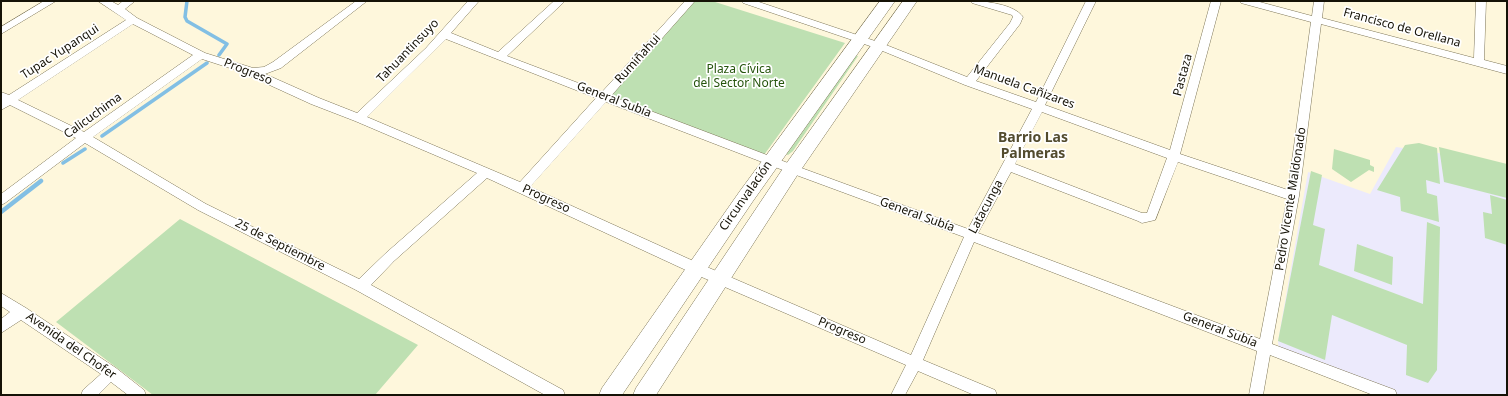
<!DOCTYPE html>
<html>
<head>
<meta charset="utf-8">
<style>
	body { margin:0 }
	#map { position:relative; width:1508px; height:396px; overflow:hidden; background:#fef7dc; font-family:"Noto Sans",sans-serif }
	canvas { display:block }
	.frame { position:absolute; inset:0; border:2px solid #151206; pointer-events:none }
</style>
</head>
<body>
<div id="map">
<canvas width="1508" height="396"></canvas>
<div class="frame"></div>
</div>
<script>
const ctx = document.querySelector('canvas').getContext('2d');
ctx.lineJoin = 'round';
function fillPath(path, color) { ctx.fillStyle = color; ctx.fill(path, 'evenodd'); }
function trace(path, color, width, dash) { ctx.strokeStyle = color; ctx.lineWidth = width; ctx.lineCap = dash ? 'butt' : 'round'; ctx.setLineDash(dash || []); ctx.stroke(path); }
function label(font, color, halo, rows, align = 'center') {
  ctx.font = font + ' "Noto Sans",sans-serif'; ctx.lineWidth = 3.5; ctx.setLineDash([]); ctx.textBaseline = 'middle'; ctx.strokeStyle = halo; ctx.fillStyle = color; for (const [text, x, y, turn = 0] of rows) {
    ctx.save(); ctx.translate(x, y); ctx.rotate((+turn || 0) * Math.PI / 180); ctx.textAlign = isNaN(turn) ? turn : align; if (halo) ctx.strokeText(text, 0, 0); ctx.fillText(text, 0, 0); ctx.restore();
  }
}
fillPath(new Path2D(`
	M 1396,147 L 1481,159 L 1507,167 L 1507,395 L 1396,395 L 1279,351 L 1278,341 L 1308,172 L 1370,194 Z`), '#eceafc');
fillPath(new Path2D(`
	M 694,1 L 712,1 L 845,43 L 764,155 L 608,97 Z
	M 850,53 L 858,56 L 793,151 L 788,155 L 778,150 Z
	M 1419,143 L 1437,148 L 1440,184 L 1426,180 L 1427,193 L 1437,196 L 1439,222 L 1401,211 L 1400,197 L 1377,190 L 1405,145 Z
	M 1439,147 L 1507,164 L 1507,198 L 1444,182 Z
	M 1334,149 L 1370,160 L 1370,165 L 1374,167 L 1374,172 L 1369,170 L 1351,182 L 1332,169 Z
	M 1311,171 L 1322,175 L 1313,225 L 1325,229 L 1319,265 L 1423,304 L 1427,222 L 1440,227 L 1437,370 L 1428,383 L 1406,375 L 1407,345 L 1332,315 L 1325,360 L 1278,341 Z
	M 1490,195 L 1507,200 L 1507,245 L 1485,238 L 1483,212 L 1492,214 Z
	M 180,219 L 418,345 L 375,395 L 153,395 L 56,322 Z
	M 1357,244 L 1393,257 L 1392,285 L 1354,271 Z`), '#bee0b2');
trace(new Path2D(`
	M 187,1 L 185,17 L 187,21 L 227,44 L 219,55
	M 102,136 L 207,63
	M 63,163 L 85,149`), '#82bfe4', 3.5);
trace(new Path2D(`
	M 1,212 L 41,181`), '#82bfe4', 4.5);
const street = new Path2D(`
	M 44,1 L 56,1 L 1,34 L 1,27 Z
	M 98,1 L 111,1 L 118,5 L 123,1 L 135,1 L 125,9 L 137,18 L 205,53 L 253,68 L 264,67 L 273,62 L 356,1 L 367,1 L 281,68 L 265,74 L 319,98 L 357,113 L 426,48 L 468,1 L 479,1 L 451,33 L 498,52 L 554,1 L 565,1 L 507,56 L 602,92 L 685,1 L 695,1 L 611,96 L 796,166 L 968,229 L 1032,109 L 965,85 L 873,47 L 743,3 L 741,1 L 756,1 L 881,43 L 967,77 L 1010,23 L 1013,17 L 1012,15 L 972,3 L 970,1 C 985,1 1014,4 1023,17 L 1020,24 L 976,81 L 1036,102 L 1086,1 L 1096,1 L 1045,105 L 1170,150 L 1211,1 L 1221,1 L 1180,154 L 1288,190 L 1311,22 L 1241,3 L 1239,1 L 1256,1 L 1312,16 L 1314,1 L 1324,1 L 1322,18 L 1474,58 L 1476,1 L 1486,1 L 1484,60 L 1507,66 L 1507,74 L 1321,24 L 1299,196 L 1272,344 L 1395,390 L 1397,395 L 1373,395 L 1270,355 L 1263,395 L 1249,395 L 1257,351 L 974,242 L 923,360 L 995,390 L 997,395 L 974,395 L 918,371 L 905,395 L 891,395 L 906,365 L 690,272 L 487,178 L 394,261 L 371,285 L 563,390 L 565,395 L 545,395 L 356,290 L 198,210 L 85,143 L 5,203 L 1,205 L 1,194 L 76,138 L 10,105 L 1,110 L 1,92 L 9,95 L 126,20 ZM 133,24 L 193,55 L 84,132 L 18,100 ZM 446,39 L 596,98 L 520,182 L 367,117 ZM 202,59 L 239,71 L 311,104 L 355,121 L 477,173 L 386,253 L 359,279 L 206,204 L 93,137 ZM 606,102 L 788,172 L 964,237 L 911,355 L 700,264 L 530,187 ZM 1042,112 L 1167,158 L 1147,213 L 1142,213 L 1015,164 ZM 1178,162 L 1287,199 L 1260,339 L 978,233 L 1011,172 L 1138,221 L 1142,223 L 1155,220 Z
	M 1,293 L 26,308 L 116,368 L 144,390 L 146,395 L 128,395 L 111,382 L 98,395 L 81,395 L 83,390 L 101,374 L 21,320 L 1,333 L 1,319 L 10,312 L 1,306 Z`);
const secondary = new Path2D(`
	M 880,1 L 895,1 L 753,201 L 622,395 L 599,395 L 602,388 L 740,191 Z
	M 903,1 L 917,1 L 798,174 L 656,395 L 633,395 L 636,388 L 786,164 Z`);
trace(street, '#7e7658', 1);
trace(secondary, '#7e7658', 1);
fillPath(street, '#fff');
fillPath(secondary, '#fff');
label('12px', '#151206', '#fff', [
	["Francisco de Orellana",1402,28,15],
	["Tahuantinsuyo",408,51,-46],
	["Tupac Yupanqui",60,52,-33],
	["Rumiñahui",638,59,-48],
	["Progreso",248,72,22],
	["Pastaza",1183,75,-75],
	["Manuela Cañizares",1024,87,20],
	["General Subía",614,100,21],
	["Calicuchima",93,116,-36],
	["Circunvalación",746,196,-55],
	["Progreso",546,199,25],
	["Pedro Vicente Maldonado",1291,199,-81],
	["Latacunga",986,207,-62],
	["General Subía",917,215,20],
	["25 de Septiembre",280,245,27],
	["General Subía",1220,330,21],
	["Progreso",842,331,23],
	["Avenida del Chofer",71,346,35]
]);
label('12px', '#25540c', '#fff', [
	["Plaza Cívica",739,70],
	["del Sector Norte",739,84]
]);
label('bold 14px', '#524b2e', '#fff', [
	["Barrio Las",1033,138],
	["Palmeras",1033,154]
]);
</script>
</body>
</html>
